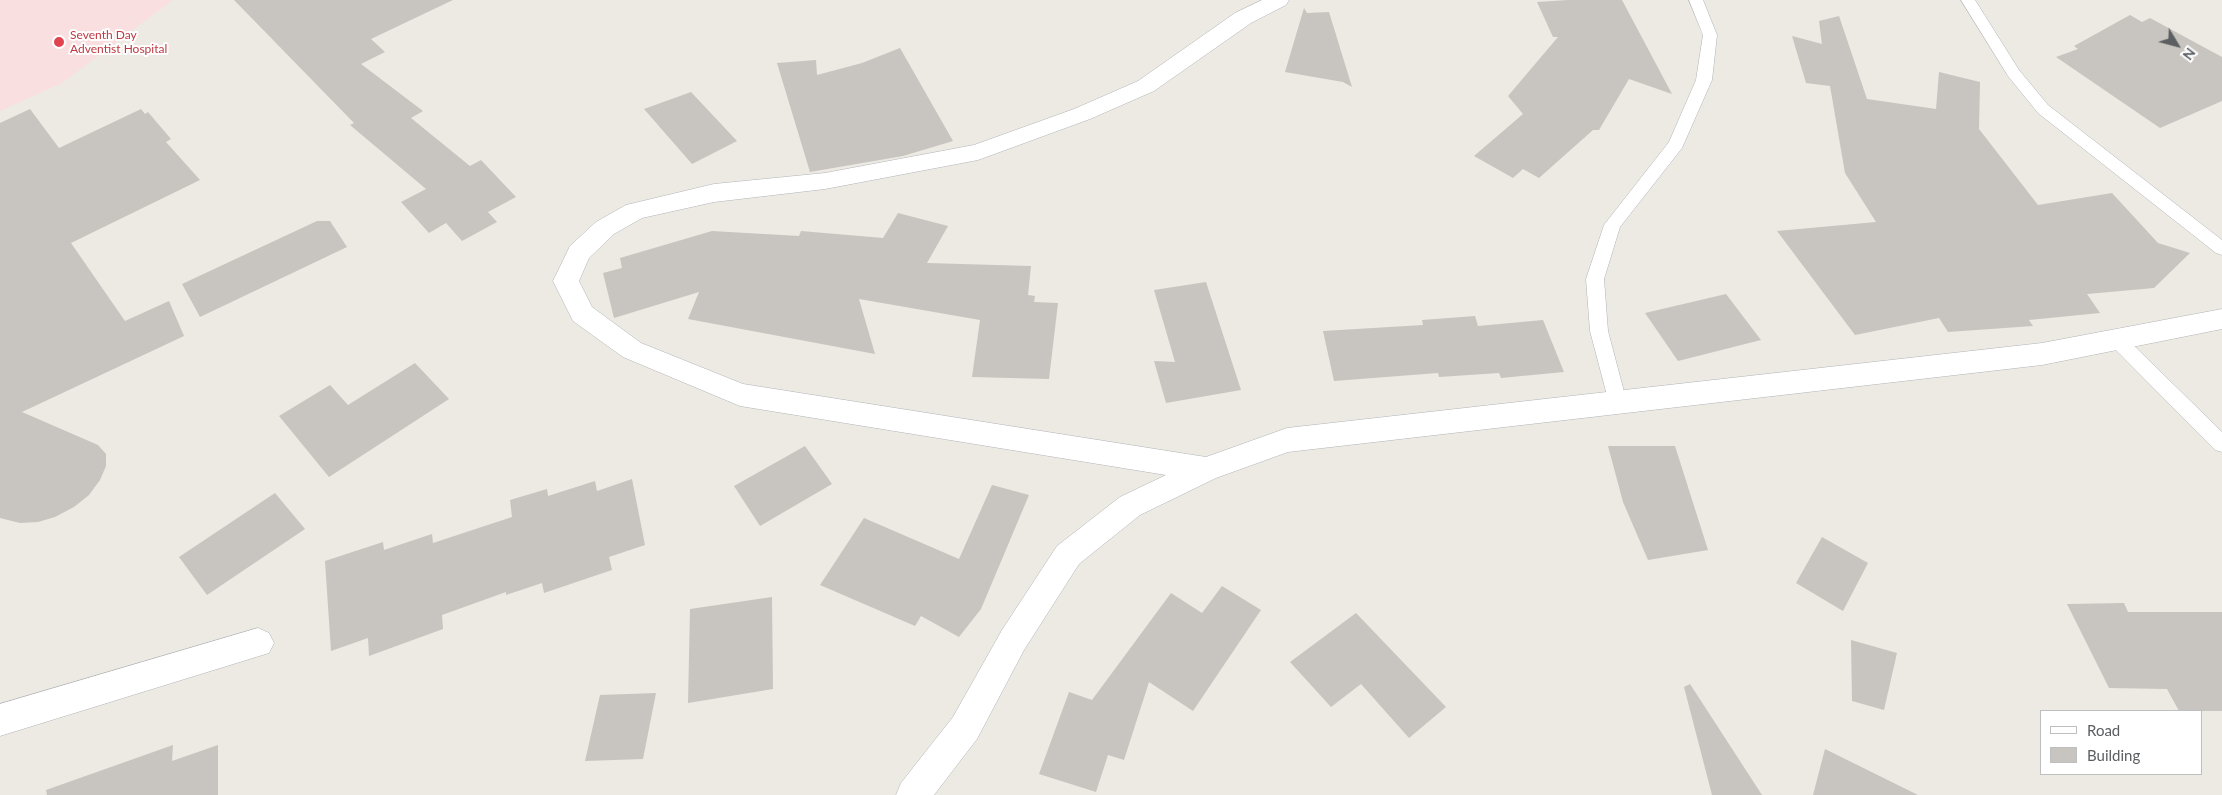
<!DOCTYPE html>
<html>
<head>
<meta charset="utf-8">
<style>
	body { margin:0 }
	#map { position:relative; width:2222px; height:795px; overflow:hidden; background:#ede9e3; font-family:Lato,sans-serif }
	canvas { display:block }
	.legend { position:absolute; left:2040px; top:710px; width:162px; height:65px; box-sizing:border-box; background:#fff; border:1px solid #bdbfc0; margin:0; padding:6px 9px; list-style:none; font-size:15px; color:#5b5f62 }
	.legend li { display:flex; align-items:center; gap:10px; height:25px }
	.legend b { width:25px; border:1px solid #bdbfc0 }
	.north { position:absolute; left:2152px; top:20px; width:50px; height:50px; -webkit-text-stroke:4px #fff; paint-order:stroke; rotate:127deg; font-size:14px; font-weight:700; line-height:20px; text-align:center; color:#5b5f62 }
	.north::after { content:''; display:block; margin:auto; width:18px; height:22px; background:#5b5f62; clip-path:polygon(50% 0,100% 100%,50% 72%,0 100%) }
</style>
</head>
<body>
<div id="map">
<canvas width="2222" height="795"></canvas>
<ul class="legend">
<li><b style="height:6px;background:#fff"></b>Road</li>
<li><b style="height:14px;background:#c8c4bf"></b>Building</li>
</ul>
<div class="north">N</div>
</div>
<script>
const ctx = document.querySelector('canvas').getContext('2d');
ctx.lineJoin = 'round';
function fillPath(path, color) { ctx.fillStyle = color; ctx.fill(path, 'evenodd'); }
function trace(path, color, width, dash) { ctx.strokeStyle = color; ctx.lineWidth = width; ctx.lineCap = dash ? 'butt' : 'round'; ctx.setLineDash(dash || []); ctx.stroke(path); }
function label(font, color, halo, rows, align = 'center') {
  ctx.font = font + ' Lato,sans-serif'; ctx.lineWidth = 4; ctx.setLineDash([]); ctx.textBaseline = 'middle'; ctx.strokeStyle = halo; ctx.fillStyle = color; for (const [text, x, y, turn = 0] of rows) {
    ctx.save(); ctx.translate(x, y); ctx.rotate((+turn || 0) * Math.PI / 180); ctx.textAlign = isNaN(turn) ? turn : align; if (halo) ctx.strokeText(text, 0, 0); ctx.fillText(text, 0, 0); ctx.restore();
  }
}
fillPath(new Path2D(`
	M 0,0 L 173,0 L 62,83 L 0,111 Z`), '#f9dfe0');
fillPath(new Path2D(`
	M 234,0 L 453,0 L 371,39 L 385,52 L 361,64 L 423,111 L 411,118 L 470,166 L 481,160 L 516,197 L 488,212 L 497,222 L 462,241 L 446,223 L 429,233 L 401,202 L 426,189 L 350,125 L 354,123 Z
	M 1568,0 L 1622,0 L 1672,94 L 1629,79 L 1599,130 L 1593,130 L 1539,178 L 1523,169 L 1513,178 L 1474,156 L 1523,114 L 1508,96 L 1558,37 L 1553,37 L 1537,2 Z
	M 1304,8 L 1307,13 L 1329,12 L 1352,87 L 1343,82 L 1285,72 Z
	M 2130,15 L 2142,22 L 2150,18 L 2222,57 L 2222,101 L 2160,128 L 2056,57 L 2078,49 L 2074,46 Z
	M 1839,16 L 1867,99 L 1936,109 L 1939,72 L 1980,82 L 1979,129 L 2038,205 L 2112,193 L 2158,243 L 2190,253 L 2154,288 L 2087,294 L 2100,313 L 2029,320 L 2033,326 L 1948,332 L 1939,318 L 1855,335 L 1777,231 L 1876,222 L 1845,173 L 1830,86 L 1806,83 L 1792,36 L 1822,44 L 1819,21 Z
	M 900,48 L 953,141 L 903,156 L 810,172 L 777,63 L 816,60 L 817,75 L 862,63 Z
	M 691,92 L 737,141 L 692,164 L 644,109 Z
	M 30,109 L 59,148 L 141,109 L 145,114 L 148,112 L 171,139 L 166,142 L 200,180 L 71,243 L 125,321 L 169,301 L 184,336 L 22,412 L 98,445 L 106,454 L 106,466 L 100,480 L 89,495 L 74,507 L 55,517 L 38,522 L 20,523 L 0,518 L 0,123 Z
	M 898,213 L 948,226 L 927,263 L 1031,266 L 1028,295 L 1035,296 L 1034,302 L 1058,303 L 1049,379 L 972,377 L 980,320 L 859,299 L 875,354 L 688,319 L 699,292 L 614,318 L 603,273 L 622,268 L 620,258 L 712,231 L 799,236 L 801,231 L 883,238 Z
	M 317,221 L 330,221 L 347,247 L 200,317 L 182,284 Z
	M 1206,282 L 1241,390 L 1166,403 L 1154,361 L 1175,362 L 1154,290 Z
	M 1726,294 L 1761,340 L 1678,361 L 1645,313 Z
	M 1475,316 L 1478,326 L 1543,320 L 1564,372 L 1501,378 L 1499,373 L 1439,377 L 1438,373 L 1334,381 L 1323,331 L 1423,325 L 1422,320 Z
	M 415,363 L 449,399 L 329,477 L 279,416 L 330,385 L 348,405 Z
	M 805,446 L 832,484 L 760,526 L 734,486 Z
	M 1608,446 L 1675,446 L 1708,550 L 1648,560 L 1623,502 Z
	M 632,479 L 645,545 L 609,557 L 612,570 L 544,593 L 542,583 L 506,595 L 506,592 L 442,615 L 443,629 L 369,656 L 368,638 L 331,651 L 325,561 L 383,542 L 384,550 L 432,534 L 433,543 L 512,517 L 510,500 L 547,489 L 548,496 L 595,481 L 597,491 Z
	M 992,485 L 1029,495 L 981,609 L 959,637 L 921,616 L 915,626 L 820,585 L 864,518 L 959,559 Z
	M 275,493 L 305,529 L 207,595 L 179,557 Z
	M 1822,537 L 1868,563 L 1843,611 L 1796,583 Z
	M 1222,586 L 1261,610 L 1193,711 L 1149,682 L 1124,760 L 1108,755 L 1096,792 L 1039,774 L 1069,692 L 1092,700 L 1171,593 L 1202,613 Z
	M 772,597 L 773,689 L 688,703 L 690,609 Z
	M 2124,603 L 2128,612 L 2222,612 L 2222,711 L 2179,711 L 2167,689 L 2109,688 L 2067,604 Z
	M 1356,613 L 1446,707 L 1409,738 L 1361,684 L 1331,707 L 1290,662 Z
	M 1851,640 L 1897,653 L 1884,710 L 1852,701 Z
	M 1690,684 L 1762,795 L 1712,795 L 1684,687 Z
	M 656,693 L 643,759 L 585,761 L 600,695 Z
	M 173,745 L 172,761 L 218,745 L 218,795 L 47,795 L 46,790 Z
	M 1825,749 L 1918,795 L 1813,795 Z`), '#c8c4bf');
const service = new Path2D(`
	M 1689,0 L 1703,0 L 1717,35 L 1712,80 L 1682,148 L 1620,227 L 1604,279 L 1608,331 L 1627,403 L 1625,408 L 1618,411 L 1611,408 L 1609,403 L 1590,331 L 1586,279 L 1604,225 L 1669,142 L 1696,80 L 1703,35 Z
	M 1961,0 L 1975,0 L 2019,70 L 2048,105 L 2222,240 L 2222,255 L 2216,253 L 2038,113 L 2008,76 Z
	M 2116,332 L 2122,334 L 2222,432 L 2222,452 L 2215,450 L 2110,344 L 2107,339 L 2110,334 Z`);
const minor = new Path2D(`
	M 1262,0 L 1289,0 L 1286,5 L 1251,23 L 1154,91 L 1090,119 L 978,160 L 825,189 L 714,202 L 642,218 L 614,234 L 589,258 L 579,281 L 592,307 L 641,343 L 743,384 L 1206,457 L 1287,428 L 2042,343 L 2222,309 L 2222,329 L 2042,365 L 1288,452 L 1216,478 L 1140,515 L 1079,564 L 1024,650 L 977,739 L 934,795 L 896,795 L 901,783 L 953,717 L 1002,630 L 1057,546 L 1120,497 L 1166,475 L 740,406 L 623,357 L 573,321 L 553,281 L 570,246 L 596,222 L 626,205 L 714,184 L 825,173 L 974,145 L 1074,109 L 1138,81 L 1235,13 Z
	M 258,628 L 269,633 L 274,643 L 269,653 L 0,736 L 0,704 Z`);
trace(service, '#b0b4b7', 1);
trace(minor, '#b0b4b7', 1);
fillPath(service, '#fff');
fillPath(minor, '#fff');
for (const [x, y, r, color] of [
	[59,42,6,"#e0444e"]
]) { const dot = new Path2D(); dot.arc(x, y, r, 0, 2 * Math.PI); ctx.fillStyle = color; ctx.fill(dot); trace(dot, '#fff', 2); }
label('12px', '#be3a42', '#fff', [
	["Seventh Day",70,35],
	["Adventist Hospital",70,49]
], 'left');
</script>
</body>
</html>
